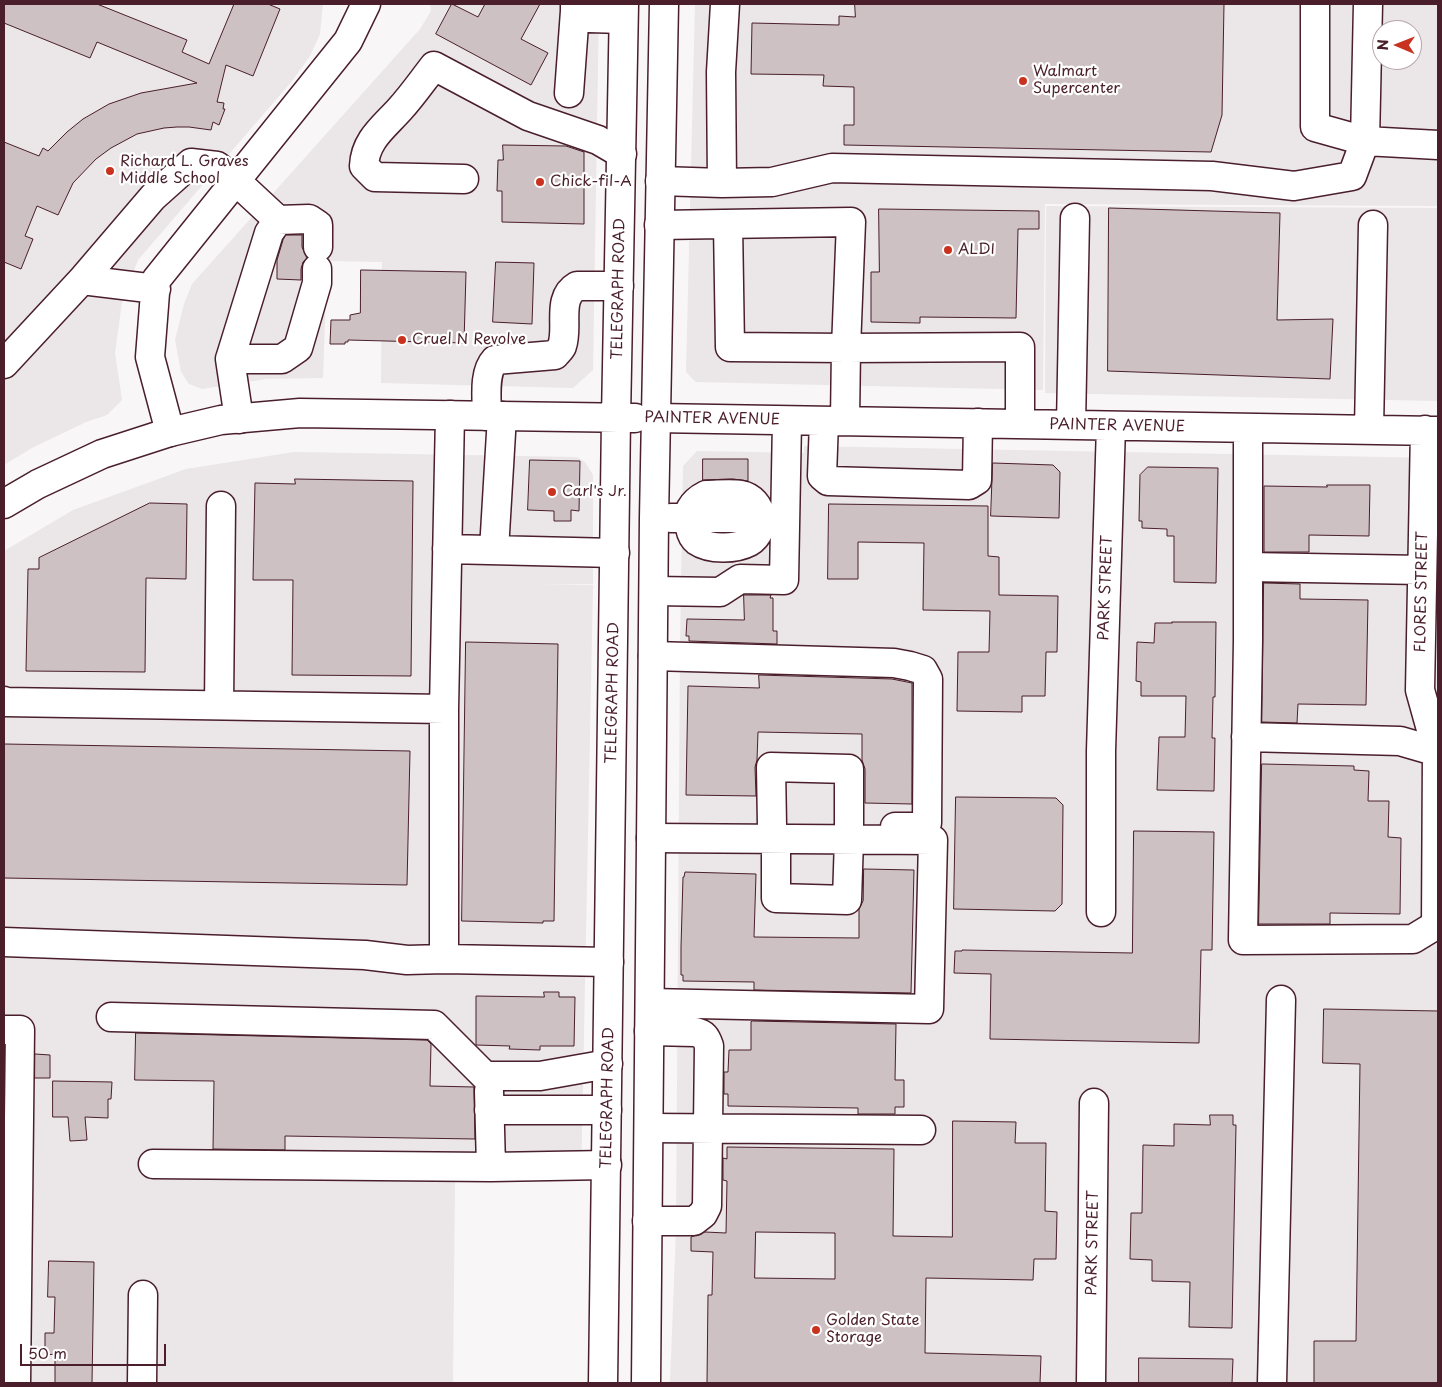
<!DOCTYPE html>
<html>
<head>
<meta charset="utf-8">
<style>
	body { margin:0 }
	#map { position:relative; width:1442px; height:1387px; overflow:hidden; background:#f8f6f7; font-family:"Playpen Sans",sans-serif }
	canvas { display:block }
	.frame { position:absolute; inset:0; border:5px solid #4a1f2b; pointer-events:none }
	.north { position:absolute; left:1372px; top:20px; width:50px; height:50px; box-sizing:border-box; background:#fff; border:1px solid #b7a5aa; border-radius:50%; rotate:271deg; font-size:14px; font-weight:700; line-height:20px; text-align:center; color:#4a1f2b }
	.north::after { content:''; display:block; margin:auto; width:18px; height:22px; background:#c8321e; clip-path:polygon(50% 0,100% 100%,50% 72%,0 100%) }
	.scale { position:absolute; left:20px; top:1344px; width:146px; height:22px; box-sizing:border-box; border:2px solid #4a1f2b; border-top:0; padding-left:6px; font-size:15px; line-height:18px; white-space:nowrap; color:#4a1f2b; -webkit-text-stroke:4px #fff; paint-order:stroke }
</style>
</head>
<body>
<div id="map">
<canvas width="1442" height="1387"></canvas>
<div class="frame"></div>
<div class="north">N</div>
<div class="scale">50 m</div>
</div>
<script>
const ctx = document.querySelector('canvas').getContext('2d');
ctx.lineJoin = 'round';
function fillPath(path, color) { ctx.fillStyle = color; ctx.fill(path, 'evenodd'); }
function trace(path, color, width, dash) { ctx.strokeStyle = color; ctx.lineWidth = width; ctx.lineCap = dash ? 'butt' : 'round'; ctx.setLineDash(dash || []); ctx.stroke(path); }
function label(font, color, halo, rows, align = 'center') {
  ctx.font = font + ' "Playpen Sans",sans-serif'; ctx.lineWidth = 4.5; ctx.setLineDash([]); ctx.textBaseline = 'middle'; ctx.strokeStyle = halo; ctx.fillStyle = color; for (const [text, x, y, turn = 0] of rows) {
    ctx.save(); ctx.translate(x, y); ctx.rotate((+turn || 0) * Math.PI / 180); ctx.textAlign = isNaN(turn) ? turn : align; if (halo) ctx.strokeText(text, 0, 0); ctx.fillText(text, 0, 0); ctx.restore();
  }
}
fillPath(new Path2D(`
	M 4,4 L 323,4 L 320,34 L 310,56 L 292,81 L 138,260 L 122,302 L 115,353 L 122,400 L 107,415 L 86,422 L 32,448 L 4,465 Z
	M 430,4 L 599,4 L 593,370 L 573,388 L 381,383 L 382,262 L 327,261 L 323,378 L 266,379 L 202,389 L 189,384 L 181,372 L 175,340 L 184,304 L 192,284 L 420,29 L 431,11 Z
	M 695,4 L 1438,4 L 1438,206 L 1045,204 L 1043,390 L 696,382 L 686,372 ZM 1382,30 L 1412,30 L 1412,60 L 1382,60 Z
	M 1046,206 L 1438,208 L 1438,401 L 1045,393 Z
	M 804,446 L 1438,458 L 1438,1383 L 670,1383 L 676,1230 L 680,649 L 801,647 L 680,647 L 683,466 L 697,451 L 804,453 Z
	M 294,452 L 577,457 L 585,462 L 593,475 L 593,584 L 536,585 L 593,585 L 581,1181 L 455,1179 L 453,1383 L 4,1383 L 4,551 L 73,510 L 186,469 Z`), '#ebe6e8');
const building = new Path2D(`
	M 4,4 L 97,4 L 187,40 L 182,52 L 209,64 L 234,4 L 268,4 L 280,9 L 253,76 L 226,65 L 217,102 L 224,103 L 223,109 L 225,109 L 219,125 L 213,122 L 211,130 L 189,127 L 177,127 L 164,128 L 137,134 L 111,148 L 96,159 L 73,183 L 58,215 L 37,206 L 25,236 L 33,239 L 21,269 L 4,262 L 4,142 L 39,156 L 43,148 L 48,151 L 67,132 L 83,119 L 109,104 L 141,93 L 197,83 L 97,42 L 90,58 L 4,23 Z
	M 452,4 L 478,17 L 485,4 L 540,4 L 521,39 L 548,53 L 531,85 L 436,34 Z
	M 855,4 L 1224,4 L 1222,115 L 1211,152 L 844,145 L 844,125 L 854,125 L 854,87 L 823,86 L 824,75 L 751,74 L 752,23 L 839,25 L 839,16 L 855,17 Z
	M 503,145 L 566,146 L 584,152 L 584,224 L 502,222 L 502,191 L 497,191 L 498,160 L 503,160 Z
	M 1109,208 L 1280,213 L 1277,320 L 1333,319 L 1330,379 L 1108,371 Z
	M 879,209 L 1039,211 L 1039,229 L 1018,229 L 1016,318 L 920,317 L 920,323 L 871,322 L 871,272 L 879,272 Z
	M 286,235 L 302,235 L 302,247 L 307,258 L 303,262 L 301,269 L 301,280 L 277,279 L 277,260 L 283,240 Z
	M 496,262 L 534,263 L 532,324 L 493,322 Z
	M 361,270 L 466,272 L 464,343 L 348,340 L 348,342 L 345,342 L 345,344 L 330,344 L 331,320 L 350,320 L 350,315 L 360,313 Z
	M 703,459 L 748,459 L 748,481 L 733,479 L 703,480 Z
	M 530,460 L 580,461 L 579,511 L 571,510 L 571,521 L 554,521 L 554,511 L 528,510 Z
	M 993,463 L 1053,465 L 1060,472 L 1059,518 L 991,516 Z
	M 1148,467 L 1218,468 L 1216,583 L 1174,582 L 1174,536 L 1167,536 L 1167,529 L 1142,528 L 1142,521 L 1139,521 L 1140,475 Z
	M 295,479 L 413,481 L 411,676 L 292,675 L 293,580 L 253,580 L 255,483 L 295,484 Z
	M 1327,485 L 1370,485 L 1369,536 L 1309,535 L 1309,552 L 1264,552 L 1264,486 L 1327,487 Z
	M 150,503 L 187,504 L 186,579 L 146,578 L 145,672 L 26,671 L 28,569 L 39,569 L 39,558 Z
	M 829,504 L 988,506 L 988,556 L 999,557 L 999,595 L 1058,596 L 1057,652 L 1046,652 L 1045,696 L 1022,696 L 1022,712 L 957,711 L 958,652 L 989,652 L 990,611 L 923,610 L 924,543 L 858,542 L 858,579 L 828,579 Z
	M 1264,583 L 1300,584 L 1300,599 L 1368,600 L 1366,705 L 1298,704 L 1297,723 L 1262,722 Z
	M 744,595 L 771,595 L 770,598 L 773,598 L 773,631 L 777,631 L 777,644 L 689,641 L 689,636 L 686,636 L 687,619 L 744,620 Z
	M 1172,622 L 1216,622 L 1215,697 L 1213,697 L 1212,738 L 1215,738 L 1214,791 L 1157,790 L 1159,737 L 1185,737 L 1186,696 L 1141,696 L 1141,682 L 1136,681 L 1137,642 L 1154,643 L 1155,623 L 1172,623 Z
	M 466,642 L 558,644 L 554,921 L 543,921 L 543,923 L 462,921 Z
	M 759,675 L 892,679 L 912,683 L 912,804 L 865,803 L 865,769 L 862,760 L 862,734 L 758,732 L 757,760 L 755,767 L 756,796 L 686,795 L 688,686 L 759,688 Z
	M 4,744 L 410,751 L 407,885 L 4,878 Z
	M 1262,764 L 1354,766 L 1354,770 L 1369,771 L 1368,801 L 1389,801 L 1388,837 L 1401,838 L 1400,914 L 1330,913 L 1330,924 L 1259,924 Z
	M 956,797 L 1056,798 L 1063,805 L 1062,904 L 1055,911 L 954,909 Z
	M 1134,831 L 1214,832 L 1212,950 L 1201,950 L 1199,1043 L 990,1039 L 991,974 L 954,973 L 955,951 L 962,951 L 962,950 L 1132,953 Z
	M 864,869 L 914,870 L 911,993 L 754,990 L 754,982 L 683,981 L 683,975 L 681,975 L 681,947 L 683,877 L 684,877 L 685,872 L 756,874 L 754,937 L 859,938 L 859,909 L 863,901 Z
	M 544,992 L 559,992 L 559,997 L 575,997 L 574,1046 L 540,1046 L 540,1050 L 509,1049 L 510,1046 L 476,1045 L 476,996 L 544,997 Z
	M 1324,1009 L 1438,1011 L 1438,1383 L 1314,1383 L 1314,1341 L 1356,1341 L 1360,1064 L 1323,1063 Z
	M 753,1021 L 896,1024 L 895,1080 L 904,1080 L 904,1107 L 895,1107 L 895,1114 L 858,1114 L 858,1108 L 728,1106 L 728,1094 L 724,1094 L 724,1072 L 728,1072 L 729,1050 L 751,1050 L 751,1022 Z
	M 136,1033 L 427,1040 L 431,1044 L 430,1086 L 474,1087 L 475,1139 L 285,1136 L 285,1150 L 213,1149 L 214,1081 L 135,1080 Z
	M 35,1054 L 50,1055 L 50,1078 L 35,1078 Z
	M 53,1081 L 112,1082 L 111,1099 L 108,1099 L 108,1118 L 85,1117 L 87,1140 L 70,1141 L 68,1117 L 53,1117 Z
	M 1210,1115 L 1233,1115 L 1233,1125 L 1236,1125 L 1232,1328 L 1189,1327 L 1190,1282 L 1152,1281 L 1152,1260 L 1130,1259 L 1131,1213 L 1142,1213 L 1143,1145 L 1174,1146 L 1174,1124 L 1210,1125 Z
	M 953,1121 L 1016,1122 L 1015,1143 L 1046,1143 L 1045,1211 L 1057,1212 L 1056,1259 L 1034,1259 L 1033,1280 L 926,1278 L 925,1353 L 1041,1356 L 1040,1383 L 707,1383 L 708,1295 L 712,1295 L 713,1252 L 691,1251 L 691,1237 L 705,1232 L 726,1233 L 727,1181 L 723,1180 L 723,1158 L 727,1159 L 727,1147 L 894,1149 L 893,1236 L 952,1237 ZM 756,1232 L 835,1233 L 835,1279 L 755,1278 Z
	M 49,1261 L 94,1262 L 92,1383 L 55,1383 L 55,1354 L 46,1355 L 45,1351 L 45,1333 L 54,1333 L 55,1297 L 48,1297 Z
	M 1139,1358 L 1233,1359 L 1232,1383 L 1139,1383 Z`);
fillPath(building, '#cdc1c4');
trace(building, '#4a1f2b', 1);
const minor = new Path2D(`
	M 575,4 L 575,11 L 589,18 L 623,19
	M 1315,4 L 1315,127 L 1365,141 L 1438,145
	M 569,93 L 575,11
	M 464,179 L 375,177 L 364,166 C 365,140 384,127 400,109 C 412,96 423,80 434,66 L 528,116 L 598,140 L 622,154
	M 660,181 L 722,183 L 772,182 L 832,168 L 1212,176 L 1294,186 L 1352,176 L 1365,141 L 1368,4
	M 722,183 L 721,72 L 725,4
	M 728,224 L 730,347 L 846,348 L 845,421
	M 659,225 L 851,222 L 846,348 L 1020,347 L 1020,424
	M 156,289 L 82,280 L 153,197 L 191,163 L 217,166 L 236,181 L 278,220 L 309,219 L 318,225 L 318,247
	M 230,359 L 282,359 L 298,348 L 317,283 L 317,269
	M 4,364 L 82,280
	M 487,416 C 487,399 483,373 495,360 L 555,355 C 557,352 561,349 562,346 C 569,327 556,298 577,286 L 619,286
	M 655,418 L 1438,431
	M 239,419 L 230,359 L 269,233 L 278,220
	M 824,421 L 822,476 L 828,481 L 969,485 L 977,480 L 978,423
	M 1071,425 L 1075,218
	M 1248,428 L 1248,640 L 1243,940 L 1413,939 L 1436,925 L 1437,751 L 1420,690 L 1425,430
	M 1369,429 L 1373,225
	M 170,432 L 150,357 L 156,280 L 348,41 L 366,4
	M 706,495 C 717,495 730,493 741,495 C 763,499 768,531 749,542 C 736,549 710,550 697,541 C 693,538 691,533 690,528 C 685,513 692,502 706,495 Z
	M 671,518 L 778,518
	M 447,549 L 615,553
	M 494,550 L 502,416
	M 1248,567 L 1422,570
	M 654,591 L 720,592 L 740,579 L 784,580 L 787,421
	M 653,656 L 894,663 L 910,666 L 923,670 L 928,679 L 927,823 L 923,827 L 895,827
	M 4,701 L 5,702 L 444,709 L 444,959 L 609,962
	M 219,705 L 221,506
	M 444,709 L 450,415
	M 1246,737 L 1400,741 L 1438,752
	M 772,826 L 771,767 L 849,769 L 849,826
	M 776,839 L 776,898 L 847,900 L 849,839
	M 1101,912 L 1101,751 L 1111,426
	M 4,942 L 365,955 L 407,960 L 444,959
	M 650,1003 L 929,1009 L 933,840 L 651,838
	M 111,1017 L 434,1025 L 485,1076 L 540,1076 L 608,1064
	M 4,1030 L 20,1030 L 16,1383
	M 489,1091 L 491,1167
	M 489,1110 L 607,1110
	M 649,1128 L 921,1130
	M 153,1164 L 491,1167 L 607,1165
	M 647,1221 L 694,1221 L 703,1214 L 707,1206 L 709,1046 C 706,1037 704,1034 695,1032 L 649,1031
	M 142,1383 L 143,1295
	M 1091,1383 L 1094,1103
	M 1272,1383 L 1281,1000`);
const major = new Path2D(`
	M 4,504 L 38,484 L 102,454 L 170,432 L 221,420 L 300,413 L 635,418
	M 603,1383 L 616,418 L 624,4
	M 646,1383 L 654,518 L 664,4`);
trace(minor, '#4a1f2b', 31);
trace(major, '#4a1f2b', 31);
trace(minor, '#fff', 28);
trace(major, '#fff', 28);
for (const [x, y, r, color] of [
	[1023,81,5,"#c8321e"],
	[110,171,5,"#c8321e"],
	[540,182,5,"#c8321e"],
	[948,250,5,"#c8321e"],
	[402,340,5,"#c8321e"],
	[552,492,5,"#c8321e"],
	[816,1330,5,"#c8321e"]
]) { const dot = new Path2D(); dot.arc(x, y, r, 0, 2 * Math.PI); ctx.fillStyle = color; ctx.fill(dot); trace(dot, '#fff', 2); }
label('15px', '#4a1f2b', '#fff', [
	["Walmart",1033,72],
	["Supercenter",1033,89],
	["Richard L. Graves",120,162],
	["Middle School",120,179],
	["Chick-fil-A",550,182],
	["ALDI",958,250],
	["Cruel N Revolve",412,340],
	["Carl's Jr.",562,492],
	["Golden State",826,1321],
	["Storage",826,1338]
], 'left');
label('15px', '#4a1f2b', '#fff', [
	["TELEGRAPH ROAD",619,289,-89],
	["PAINTER AVENUE",712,419,1],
	["PAINTER AVENUE",1117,426,1],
	["PARK STREET",1106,588,-88],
	["FLORES STREET",1422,592,-89],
	["TELEGRAPH ROAD",613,693,-89],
	["TELEGRAPH ROAD",608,1098,-89],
	["PARK STREET",1093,1243,-89]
]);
</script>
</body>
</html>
